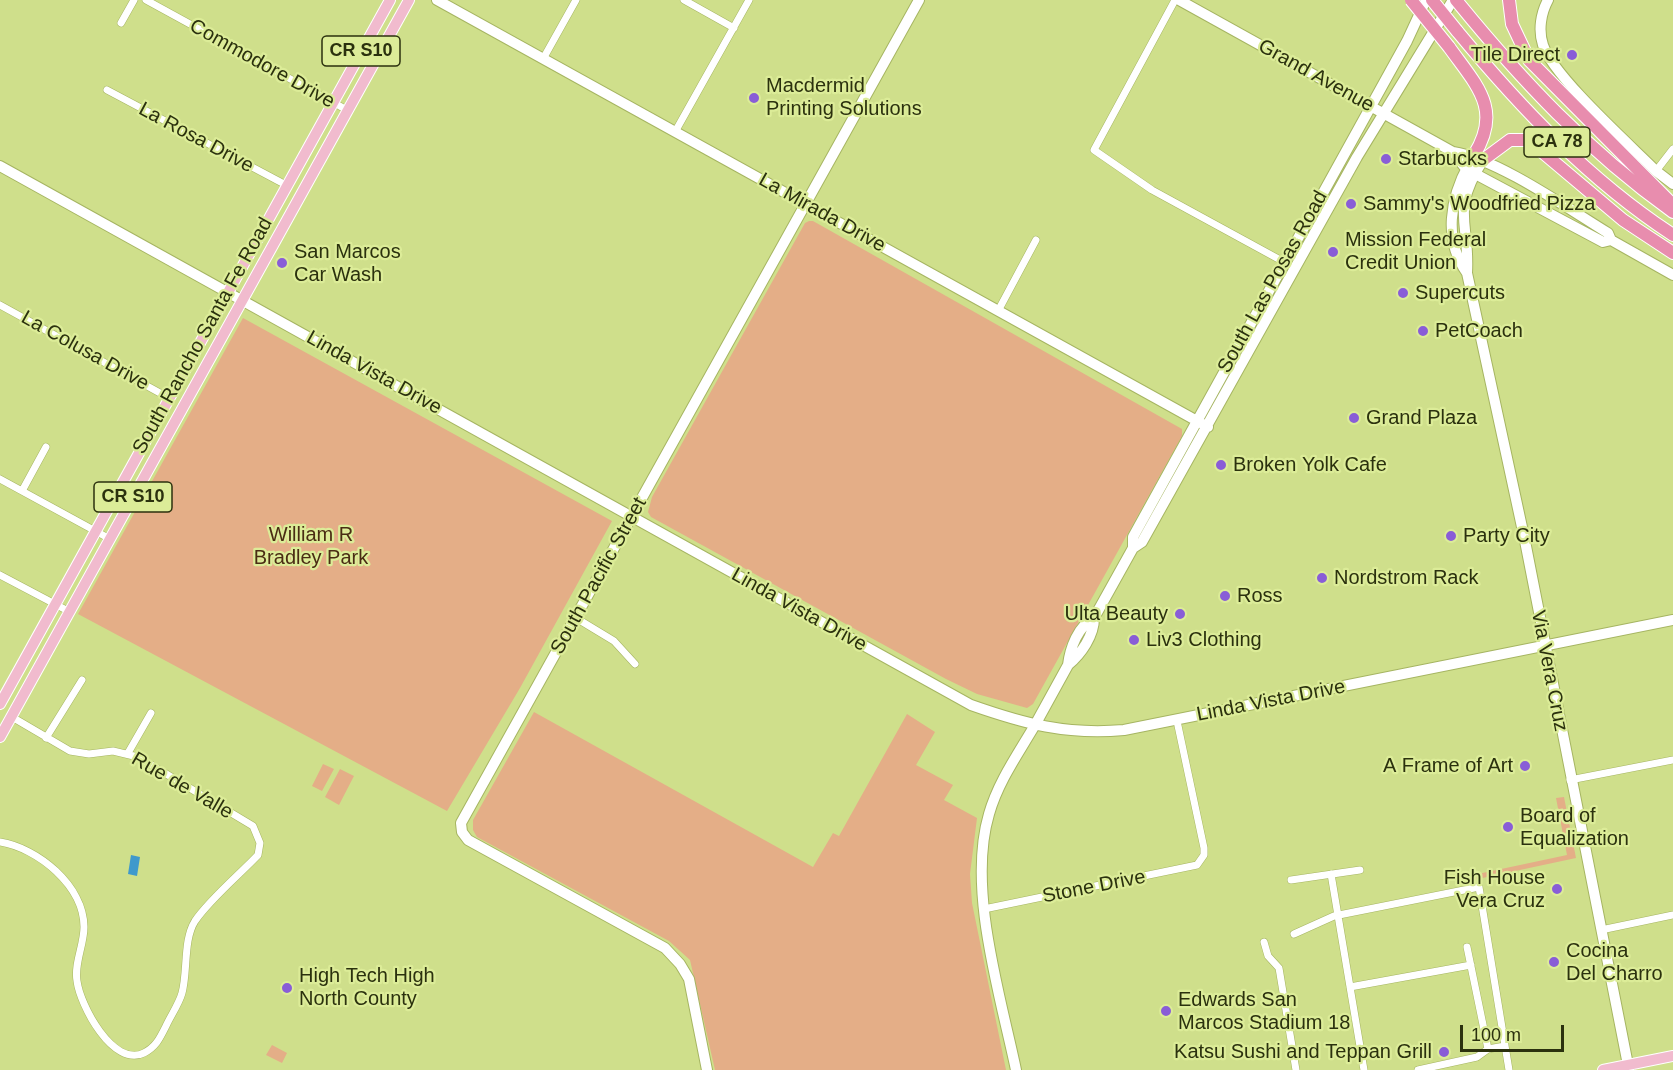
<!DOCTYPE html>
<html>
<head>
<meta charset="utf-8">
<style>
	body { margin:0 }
	#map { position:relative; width:1673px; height:1070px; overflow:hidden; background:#cfdf8b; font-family:Helvetica,sans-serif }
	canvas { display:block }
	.scale { position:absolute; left:1460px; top:1025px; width:104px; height:27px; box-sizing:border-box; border:3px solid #2b310e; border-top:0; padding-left:8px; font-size:18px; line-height:21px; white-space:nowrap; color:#2b310e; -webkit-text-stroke:4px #dcec98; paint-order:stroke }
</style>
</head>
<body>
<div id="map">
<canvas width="1673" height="1070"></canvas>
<div class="scale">100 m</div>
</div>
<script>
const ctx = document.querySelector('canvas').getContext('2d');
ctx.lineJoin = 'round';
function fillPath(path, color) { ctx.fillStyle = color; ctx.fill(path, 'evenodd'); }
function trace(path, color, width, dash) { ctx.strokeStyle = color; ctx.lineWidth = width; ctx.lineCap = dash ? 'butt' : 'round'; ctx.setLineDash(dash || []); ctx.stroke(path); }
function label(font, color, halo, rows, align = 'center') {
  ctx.font = font + ' Helvetica,sans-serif'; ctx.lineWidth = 4.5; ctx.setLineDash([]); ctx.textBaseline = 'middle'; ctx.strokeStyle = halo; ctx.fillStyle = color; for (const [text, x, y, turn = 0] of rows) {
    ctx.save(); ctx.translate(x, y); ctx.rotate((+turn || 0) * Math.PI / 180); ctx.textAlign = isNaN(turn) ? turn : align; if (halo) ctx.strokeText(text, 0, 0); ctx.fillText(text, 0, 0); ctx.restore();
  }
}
fillPath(new Path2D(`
	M 809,221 L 813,221 L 1182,429 L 1182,436 L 1033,704 L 1027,708 L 977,694 L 946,679 L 651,517 L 648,512 L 652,497 L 805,223 Z
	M 243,318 L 612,521 L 520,688 L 447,811 L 78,614 Z
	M 534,712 L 813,867 L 833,833 L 839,836 L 907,714 L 935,732 L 916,765 L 953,785 L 944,800 L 977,818 L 970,874 L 972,903 L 1006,1070 L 715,1070 L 690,960 L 669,941 L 477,837 L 473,830 L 473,820 Z
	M 323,764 L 334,769 L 322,791 L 312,786 Z
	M 340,769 L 354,776 L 339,805 L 325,797 Z
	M 1564,797 L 1576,858 L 1473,880 L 1473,875 L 1567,855 L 1556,798 Z
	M 272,1045 L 287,1053 L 282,1063 L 266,1055 Z`), '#e4ae87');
fillPath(new Path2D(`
	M 131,855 L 140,857 L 137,876 L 128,874 Z`), '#3f99cc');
const street = new Path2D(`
	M 146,0 L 347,110
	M 684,0 L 734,28
	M 1175,0 L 1094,150 L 1152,190 L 1284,262
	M 121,23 L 134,0
	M 543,59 L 576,0
	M 107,90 L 286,185
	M 675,132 L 749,0
	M 1656,171 L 1673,149
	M 0,305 L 169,398
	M 998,311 L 1036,240
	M 0,479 L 110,539
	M 22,491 L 46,447
	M 0,575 L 70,612
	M 576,618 L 614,641 L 635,664
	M 46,738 L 82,680
	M 128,753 L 151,713
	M 1570,780 L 1673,760
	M 0,842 C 38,848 84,886 84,927 C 84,945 74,963 77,981 C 80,1005 113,1068 144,1053 C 156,1047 160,1038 166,1026 C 171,1015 179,1004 182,993 C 188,971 183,940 195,921 C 209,900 240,874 258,855 L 260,843 L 253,826 L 138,757 L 113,751 L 89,754 L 70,751 L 12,717
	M 1331,874 L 1364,1070
	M 1291,880 L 1360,870
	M 984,909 L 1197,865 L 1204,855 L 1204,848 L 1177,721
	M 1601,930 L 1673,915
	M 1294,934 L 1334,916 L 1479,887 L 1509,1070
	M 1264,942 L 1268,956 L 1279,968 L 1296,1070
	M 1467,947 L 1488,1049
	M 1350,987 L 1471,965
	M 1418,1070 L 1477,1057 L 1488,1049 L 1505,1046`);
const secondary = new Path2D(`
	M 437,0 L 1208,427
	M 1179,0 L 1453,152 C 1498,159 1567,208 1608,233 L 1611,240 L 1673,275
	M 1548,0 C 1541,13 1538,30 1543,45 C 1553,76 1629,144 1656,171 L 1673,184
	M 1453,152 L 1466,169 L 1603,242 L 1611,240
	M 1483,160 C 1450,212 1470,221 1467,273 L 1525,541 L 1629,1070
	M 0,166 L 971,705 C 1025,724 1066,735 1124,730 L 1673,620
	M 1467,273 C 1443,240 1450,198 1469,164
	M 1133,548 L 1133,537 L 1407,41 L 1426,0
	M 1068,665 C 1081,654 1094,636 1094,618 L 1133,548 L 1142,542 L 1357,157 L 1453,0
	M 707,1070 L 689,979 L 680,964 L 665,948 L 468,840 L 462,832 L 461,823 L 919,0
	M 1016,1070 C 1000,994 967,888 989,814 C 998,782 1018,754 1035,725 C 1046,705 1057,685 1068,665 C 1070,648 1078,626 1094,618`);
const primary = new Path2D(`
	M 0,704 L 390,0
	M 0,737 L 409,0
	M 1603,1070 L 1673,1056`);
const highway = new Path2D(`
	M 1456,0 C 1522,81 1588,151 1673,212
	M 1509,0 L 1512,24 L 1529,60 L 1673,205
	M 1457,31 C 1521,108 1589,180 1673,235
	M 1449,47 C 1476,85 1503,109 1474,155
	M 1483,160 L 1510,140 L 1528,140 L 1623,220 L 1673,253`);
trace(street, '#a6b562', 8);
trace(secondary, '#a6b562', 12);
trace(primary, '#fff', 12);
trace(highway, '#fff', 14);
trace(street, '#fff', 7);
trace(secondary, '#fff', 10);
trace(primary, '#f1bbce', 10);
trace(highway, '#e88dae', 12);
const highwayBridge = new Path2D(`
	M 1411,0 L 1449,47
	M 1432,0 L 1457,31`);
trace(highwayBridge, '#fff', 14, []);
trace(highwayBridge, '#e88dae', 12);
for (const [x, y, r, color] of [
	[1572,55,6,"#895dd7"],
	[754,98,6,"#895dd7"],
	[1386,159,6,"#895dd7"],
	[1351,204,6,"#895dd7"],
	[1333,252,6,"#895dd7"],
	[282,263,6,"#895dd7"],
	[1403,293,6,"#895dd7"],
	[1423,331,6,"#895dd7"],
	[1354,418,6,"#895dd7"],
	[1221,465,6,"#895dd7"],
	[1451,536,6,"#895dd7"],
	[1322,578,6,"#895dd7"],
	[1225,596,6,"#895dd7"],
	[1180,614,6,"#895dd7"],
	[1134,640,6,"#895dd7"],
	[1525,766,6,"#895dd7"],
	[1508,827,6,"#895dd7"],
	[1557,889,6,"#895dd7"],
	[1554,962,6,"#895dd7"],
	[287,988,6,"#895dd7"],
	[1166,1011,6,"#895dd7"],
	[1444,1052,6,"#895dd7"]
]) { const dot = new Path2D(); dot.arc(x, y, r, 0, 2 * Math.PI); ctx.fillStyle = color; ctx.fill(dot); trace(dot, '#dcec98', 2); }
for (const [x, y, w] of [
	[361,51,78],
	[1557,142,66],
	[133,497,78]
]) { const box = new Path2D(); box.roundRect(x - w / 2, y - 15, w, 30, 4.5); ctx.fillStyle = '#dcec98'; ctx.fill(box); trace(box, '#2b310e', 1.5); }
label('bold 18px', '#2b310e', null, [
	["CR S10",361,51],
	["CA 78",1557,142],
	["CR S10",133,497]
]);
label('20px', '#2b310e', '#dcec98', [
	["Tile Direct",1560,55,"right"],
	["Macdermid",766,86],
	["Printing Solutions",766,109],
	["Starbucks",1398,159],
	["Sammy's Woodfried Pizza",1363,204],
	["Mission Federal",1345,240],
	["Credit Union",1345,263],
	["San Marcos",294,252],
	["Car Wash",294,275],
	["Supercuts",1415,293],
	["PetCoach",1435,331],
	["Grand Plaza",1366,418],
	["Broken Yolk Cafe",1233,465],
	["Party City",1463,536],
	["Nordstrom Rack",1334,578],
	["Ross",1237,596],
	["Ulta Beauty",1168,614,"right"],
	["Liv3 Clothing",1146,640],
	["A Frame of Art",1513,766,"right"],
	["Board of",1520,816],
	["Equalization",1520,839],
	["Fish House",1545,878,"right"],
	["Vera Cruz",1545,901,"right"],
	["Cocina",1566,951],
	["Del Charro",1566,974],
	["High Tech High",299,976],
	["North County",299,999],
	["Edwards San",1178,1000],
	["Marcos Stadium 18",1178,1023],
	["Katsu Sushi and Teppan Grill",1432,1052,"right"]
], 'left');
label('20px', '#2b310e', '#dcec98', [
	["Commodore Drive",262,64,29],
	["Grand Avenue",1316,76,29],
	["La Rosa Drive",196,138,28],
	["La Mirada Drive",822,213,29],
	["South Las Posas Road",1273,282,-61],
	["South Rancho Santa Fe Road",203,336,-61],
	["La Colusa Drive",85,351,29],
	["Linda Vista Drive",374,373,29],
	["South Pacific Street",599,576,-61],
	["Linda Vista Drive",799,610,29],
	["Via Vera Cruz",1549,671,79],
	["Linda Vista Drive",1271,701,-11],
	["Rue de Valle",182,786,30],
	["Stone Drive",1094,887,-11]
]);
label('20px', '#4a2c14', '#dcec98', [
	["William R",311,535],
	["Bradley Park",311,558]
]);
</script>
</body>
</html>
